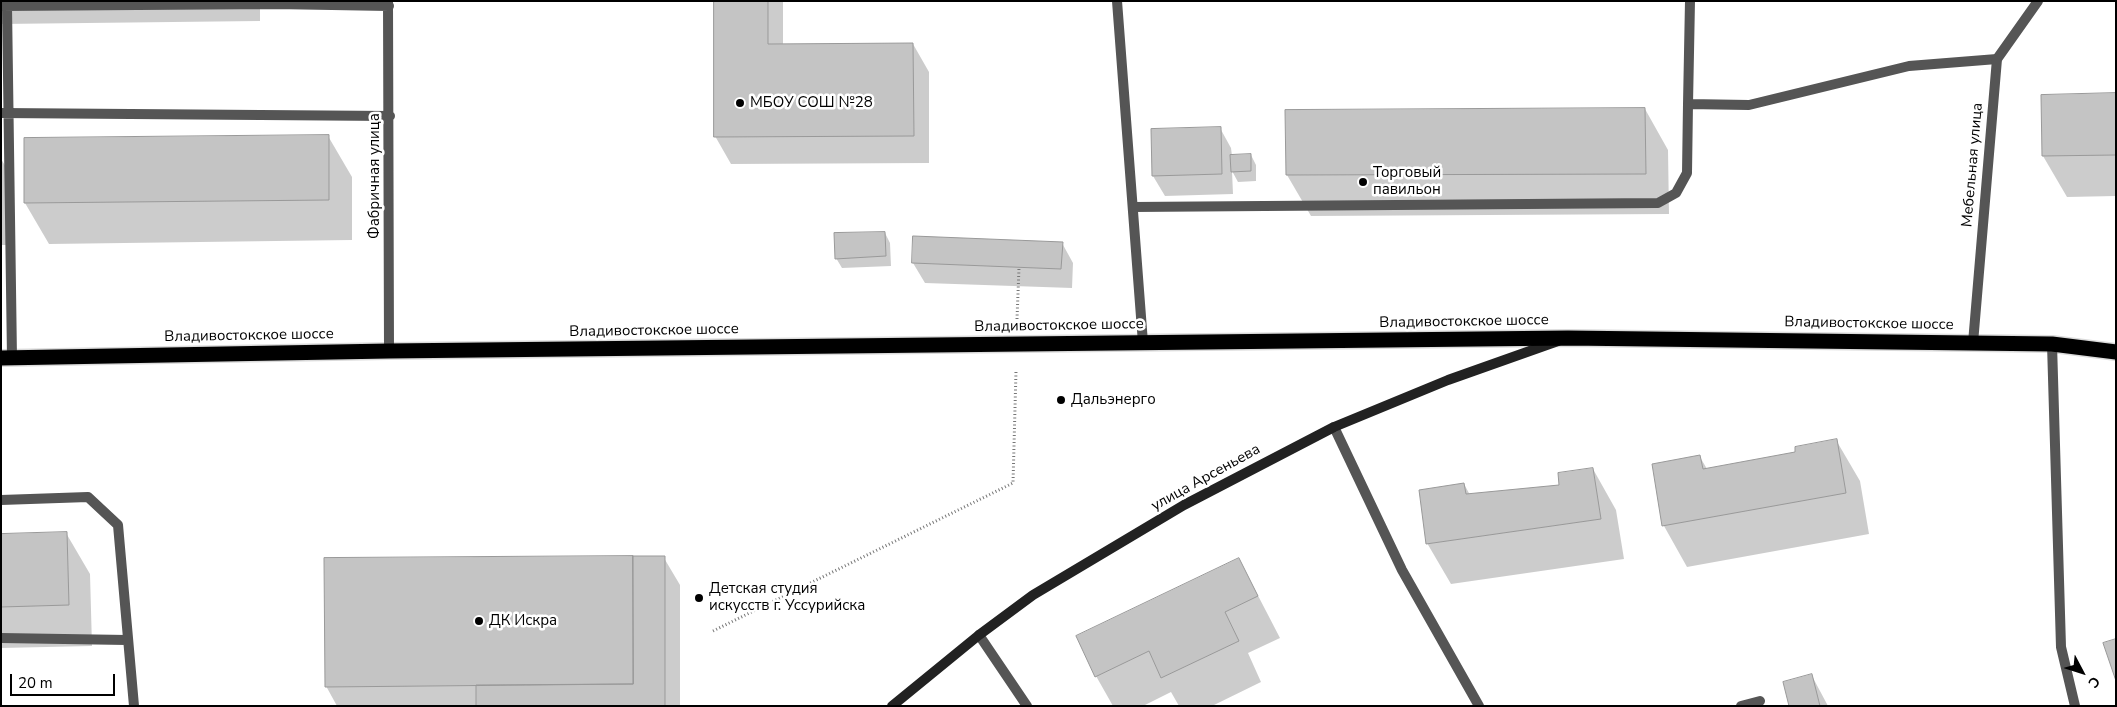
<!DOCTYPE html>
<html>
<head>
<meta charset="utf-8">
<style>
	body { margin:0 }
	#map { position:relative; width:2117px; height:707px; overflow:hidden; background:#fff; font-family:"Nunito Sans",sans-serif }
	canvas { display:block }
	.frame { position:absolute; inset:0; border:2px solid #000; pointer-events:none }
	.north { position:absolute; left:2057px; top:647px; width:50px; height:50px; -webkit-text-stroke:4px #fff; paint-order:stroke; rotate:130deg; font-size:14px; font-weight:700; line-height:20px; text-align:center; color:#000 }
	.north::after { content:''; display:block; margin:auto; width:18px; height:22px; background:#000; clip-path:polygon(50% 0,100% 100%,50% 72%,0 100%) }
	.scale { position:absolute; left:10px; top:674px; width:105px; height:22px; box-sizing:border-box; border:2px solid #000; border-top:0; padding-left:6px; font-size:15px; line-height:18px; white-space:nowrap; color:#000; -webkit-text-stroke:4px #fff; paint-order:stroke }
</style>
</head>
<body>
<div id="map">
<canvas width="2117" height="707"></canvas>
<div class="frame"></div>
<div class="north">С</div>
<div class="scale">20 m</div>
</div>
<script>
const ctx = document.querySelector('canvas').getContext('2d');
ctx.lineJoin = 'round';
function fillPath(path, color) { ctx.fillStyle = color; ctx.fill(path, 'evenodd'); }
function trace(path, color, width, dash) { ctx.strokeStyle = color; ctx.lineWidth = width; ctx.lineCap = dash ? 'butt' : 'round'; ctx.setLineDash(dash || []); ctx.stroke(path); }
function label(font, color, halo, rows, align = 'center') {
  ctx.font = font + ' "Nunito Sans",sans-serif'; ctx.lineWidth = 5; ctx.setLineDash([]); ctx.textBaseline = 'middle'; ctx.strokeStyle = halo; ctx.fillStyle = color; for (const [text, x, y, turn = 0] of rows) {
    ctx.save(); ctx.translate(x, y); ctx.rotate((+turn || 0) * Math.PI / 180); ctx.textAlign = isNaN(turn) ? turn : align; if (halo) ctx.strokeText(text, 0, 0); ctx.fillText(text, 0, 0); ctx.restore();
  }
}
fillPath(new Path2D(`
	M 1,1 L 260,1 L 260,21 L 1,24 Z
	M 715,1 L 783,1 L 783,45 L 913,44 L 929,72 L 929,163 L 731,164 L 715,136 Z
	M 2116,94 L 2116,196 L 2067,197 L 2043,156 L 2042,96 Z
	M 1645,109 L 1668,150 L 1669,214 L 1311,216 L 1287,175 L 1287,111 Z
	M 1220,128 L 1231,148 L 1232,156 L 1251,155 L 1256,165 L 1256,181 L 1238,182 L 1232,171 L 1233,194 L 1165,196 L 1153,176 Z
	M 328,136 L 352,177 L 352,240 L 49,244 L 25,203 Z
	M 1,159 L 12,177 L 12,245 L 1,245 Z
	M 885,233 L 890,243 L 891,266 L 842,268 L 836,258 Z
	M 915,238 L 1062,243 L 1073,263 L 1072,288 L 925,283 L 913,263 Z
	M 1836,440 L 1860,481 L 1869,534 L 1687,567 L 1664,526 L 1700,457 L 1707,469 L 1797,453 Z
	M 1593,469 L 1616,510 L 1624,559 L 1451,584 L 1427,543 L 1464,484 L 1470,495 L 1561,486 Z
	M 66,533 L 90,574 L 92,646 L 1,648 L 1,535 Z
	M 664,558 L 680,585 L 680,706 L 337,706 L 326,686 Z
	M 1239,559 L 1280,638 L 1248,653 L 1261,682 L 1212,706 L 1179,706 L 1171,692 L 1143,706 L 1113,706 L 1096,676 Z
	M 1812,676 L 1828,706 L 1790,706 Z`), '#0003');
const building = new Path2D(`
	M 714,1 L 768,1 L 768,44 L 913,43 L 914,136 L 714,137 Z
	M 2116,93 L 2116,155 L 2042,156 L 2041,95 Z
	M 1645,108 L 1646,174 L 1286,175 L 1285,110 Z
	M 1221,127 L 1222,174 L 1152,176 L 1151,129 Z
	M 329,135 L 329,200 L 24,203 L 24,138 Z
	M 1251,154 L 1251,171 L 1231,172 L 1230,155 Z
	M 885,232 L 886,256 L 835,259 L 834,233 Z
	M 913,236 L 1063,242 L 1061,269 L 912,263 Z
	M 1837,439 L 1846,493 L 1662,526 L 1652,464 L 1700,455 L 1703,469 L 1795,452 L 1795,447 Z
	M 1593,468 L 1601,519 L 1426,544 L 1419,490 L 1464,483 L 1466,494 L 1559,485 L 1558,473 Z
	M 67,532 L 69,605 L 1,607 L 1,534 Z
	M 633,556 L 633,684 L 325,687 L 324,558 Z
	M 633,556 L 665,556 L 665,706 L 476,706 L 476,685 L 633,684 Z
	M 1239,558 L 1258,596 L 1225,612 L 1239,641 L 1161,678 L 1149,651 L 1095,677 L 1076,636 Z
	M 2116,639 L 2116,681 L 2103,643 Z
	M 1812,674 L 1820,706 L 1789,706 L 1783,682 Z`);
fillPath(building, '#c4c4c4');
trace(building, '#999', 1);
const highway = new Path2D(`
	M 1,358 L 389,351 L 1568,338 L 2052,344 L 2116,352`);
trace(highway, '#dbdbdb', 18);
trace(new Path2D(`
	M 1017,319 L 1019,268
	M 713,631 L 1013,483 L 1016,371`), '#777', 3, [1, 2.5]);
trace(new Path2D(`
	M 388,1 L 389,351
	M 1117,1 L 1143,343
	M 1,6 L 275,4 L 389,6
	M 7,6 L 12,358
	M 1688,104 L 1690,1
	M 1,113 L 390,116
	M 1133,207 L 1658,203 L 1676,193 L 1687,173 L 1688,104 L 1749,105 L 1909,66 L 1997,59
	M 2052,344 L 2061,647 L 2075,706
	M 1334,427 L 1402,570 L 1479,706
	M 1,500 L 88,497 L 118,525 L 134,706
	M 979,635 L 1027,706
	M 1,638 L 127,640
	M 1741,706 L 1760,701`), '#555', 10);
trace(new Path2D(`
	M 1973,343 L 1997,59 L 2038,1`), '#555', 10);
trace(new Path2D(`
	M 892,706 L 979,635 L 1033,595 L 1184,505 L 1334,427 L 1448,380 L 1558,341`), '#222', 10);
trace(highway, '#000', 15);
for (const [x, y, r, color] of [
	[740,103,5,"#000"],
	[1363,182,5,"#000"],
	[1061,400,5,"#000"],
	[699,598,5,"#000"],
	[479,621,5,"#000"]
]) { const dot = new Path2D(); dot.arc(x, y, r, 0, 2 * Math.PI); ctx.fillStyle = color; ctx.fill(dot); trace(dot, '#fff', 2); }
label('15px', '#000', '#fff', [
	["МБОУ СОШ №28",750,103],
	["Торговый",1373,173],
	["павильон",1373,190],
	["Дальэнерго",1071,400],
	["Детская студия",709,589],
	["искусств г. Уссурийска",709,606],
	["ДК Искра",489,621]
], 'left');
label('15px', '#000', '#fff', [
	["Мебельная улица",1973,165,-85],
	["Фабричная улица",375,176,-90],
	["Владивостокское шоссе",1464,322,-1],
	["Владивостокское шоссе",1869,324,1],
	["Владивостокское шоссе",1059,326,-1],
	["Владивостокское шоссе",654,331,-1],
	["Владивостокское шоссе",249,336,-1],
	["улица Арсеньева",1206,478,-29]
]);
</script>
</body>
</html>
